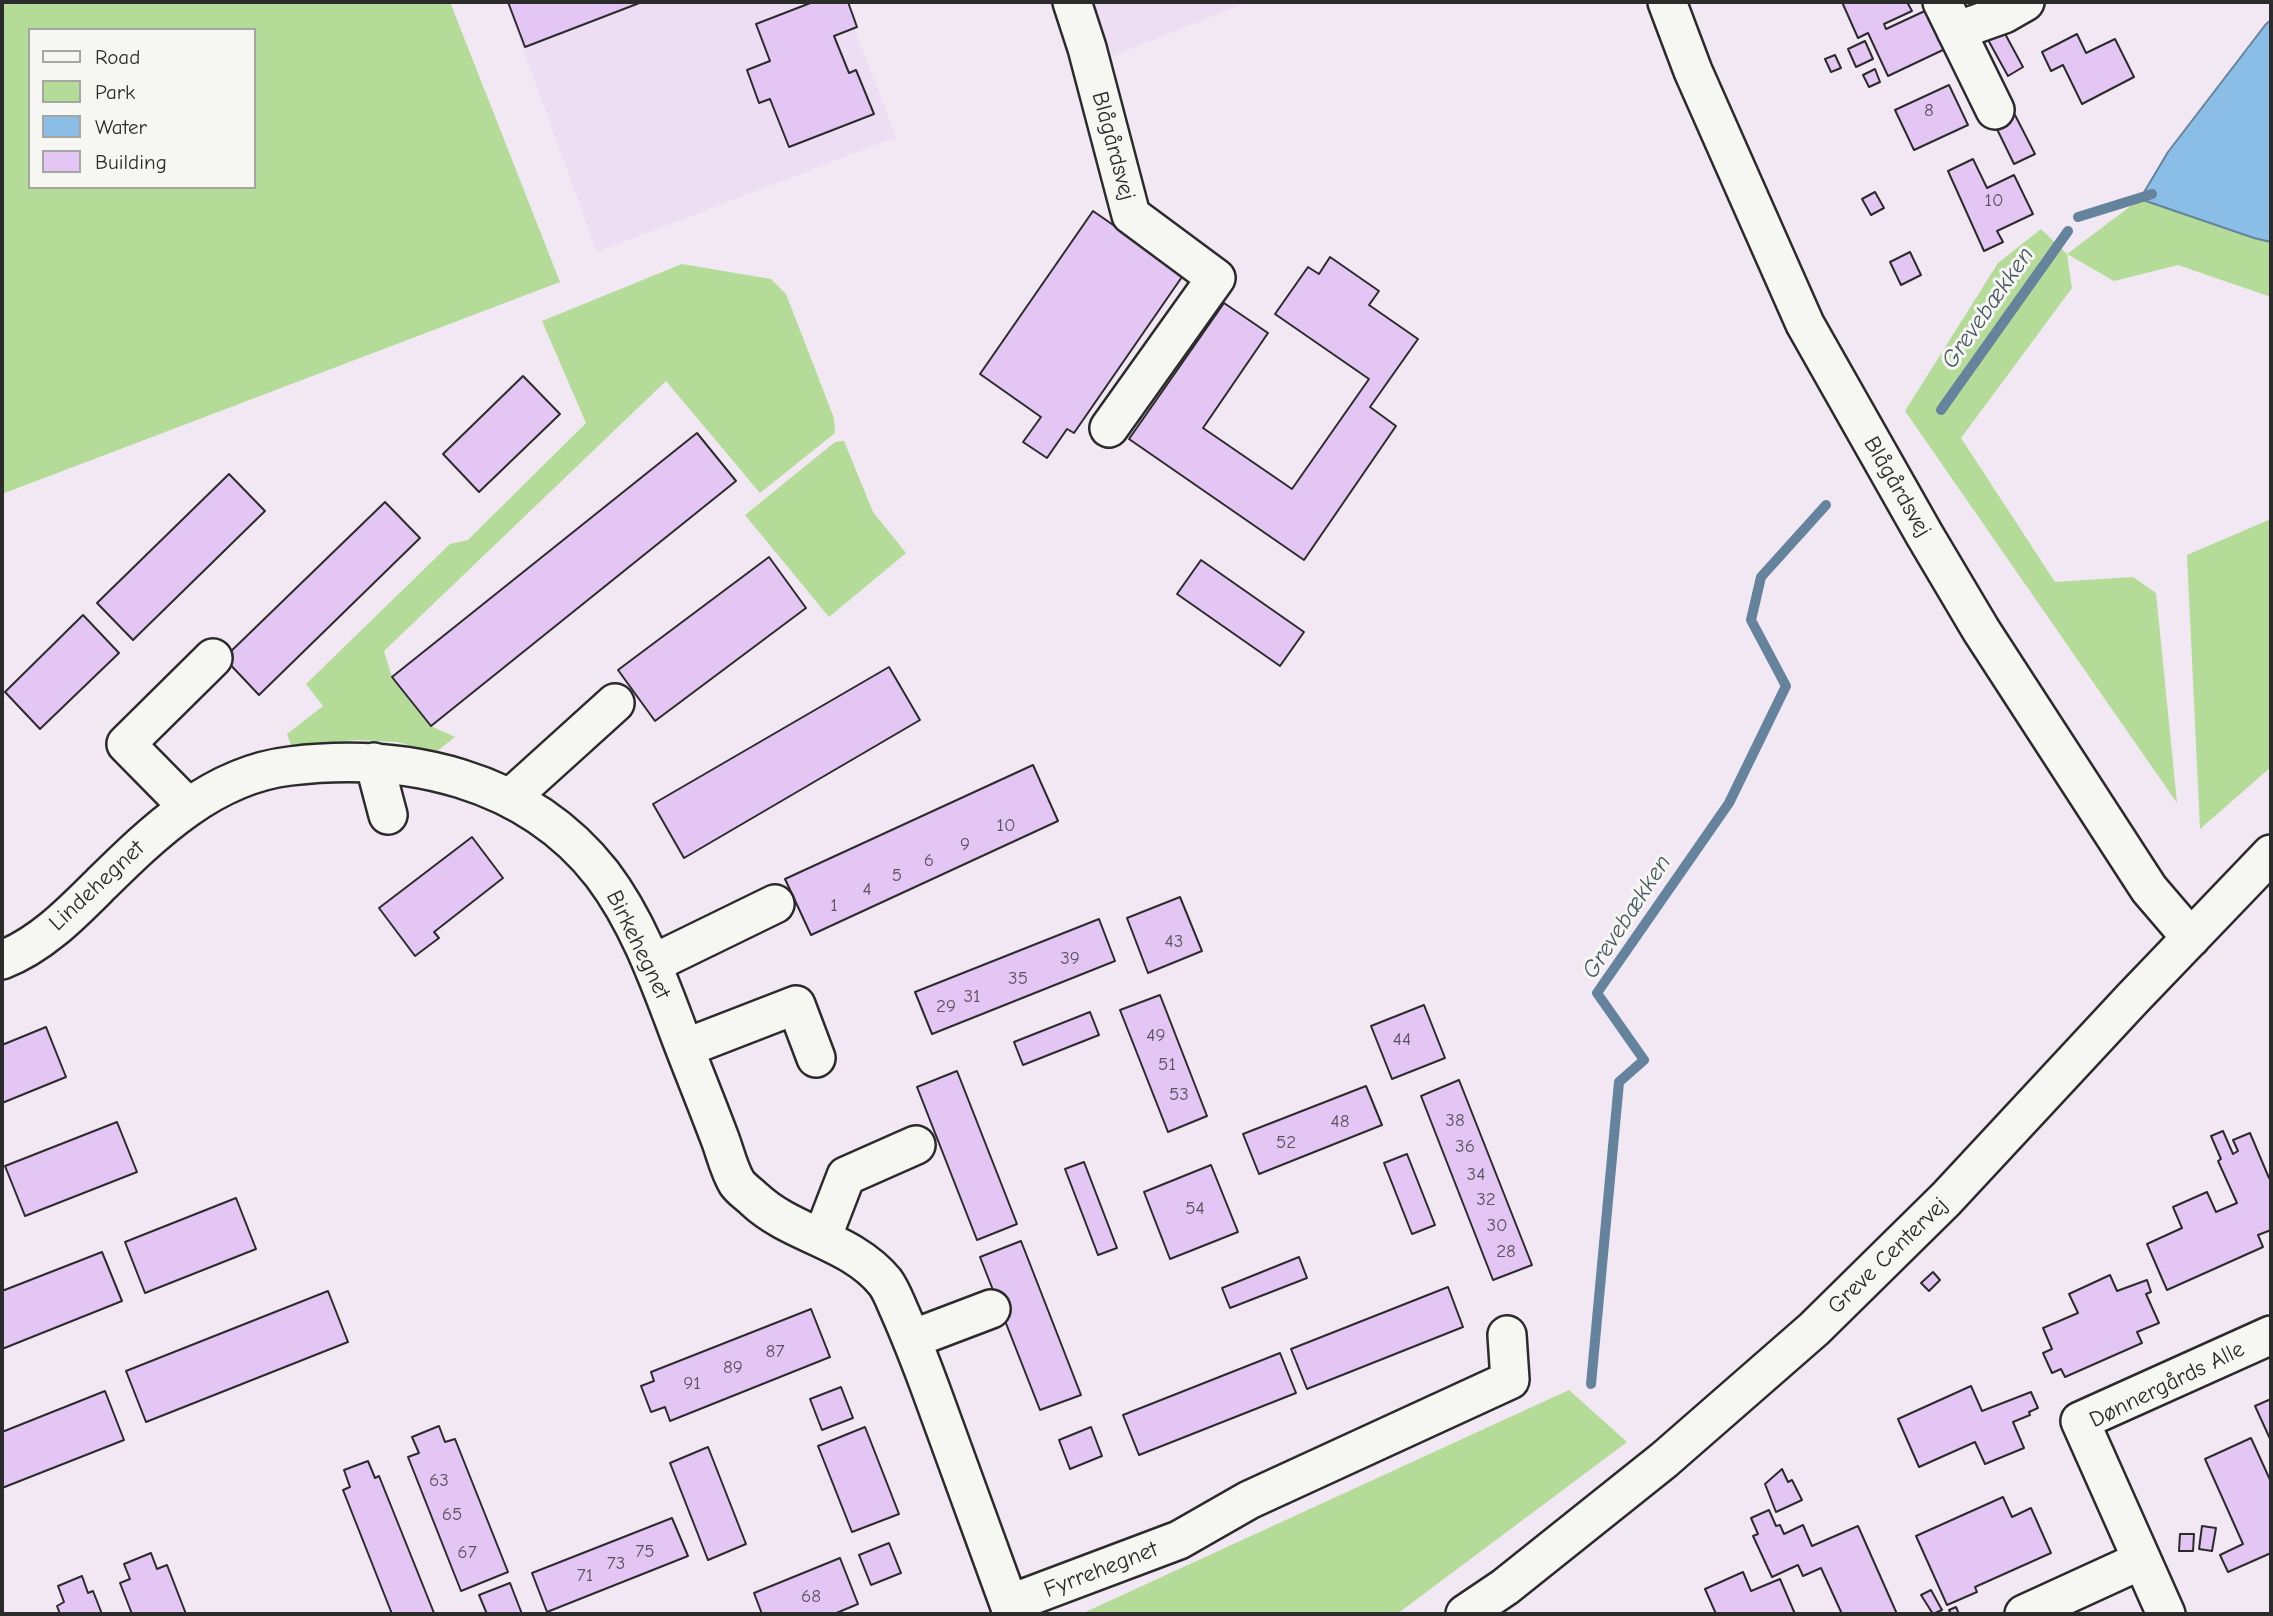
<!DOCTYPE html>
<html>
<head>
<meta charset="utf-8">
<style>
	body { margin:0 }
	#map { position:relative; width:2273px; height:1616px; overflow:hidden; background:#f1e8f3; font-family:"Comic Neue",sans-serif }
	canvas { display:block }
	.frame { position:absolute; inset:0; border:4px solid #2b2b2b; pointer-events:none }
	.legend { position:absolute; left:28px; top:28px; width:228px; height:161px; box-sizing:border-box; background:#f6f6f2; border:2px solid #a5a5a2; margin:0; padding:9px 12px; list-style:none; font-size:21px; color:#2b2b2b }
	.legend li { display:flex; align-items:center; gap:14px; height:35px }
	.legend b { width:35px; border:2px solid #a5a5a2 }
</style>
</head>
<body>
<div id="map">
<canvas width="2273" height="1616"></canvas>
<div class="frame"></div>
<ul class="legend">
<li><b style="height:9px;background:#f6f6f2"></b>Road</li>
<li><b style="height:19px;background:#b4db97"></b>Park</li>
<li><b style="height:19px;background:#8bbee7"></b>Water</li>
<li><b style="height:19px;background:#e4c6f4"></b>Building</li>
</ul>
</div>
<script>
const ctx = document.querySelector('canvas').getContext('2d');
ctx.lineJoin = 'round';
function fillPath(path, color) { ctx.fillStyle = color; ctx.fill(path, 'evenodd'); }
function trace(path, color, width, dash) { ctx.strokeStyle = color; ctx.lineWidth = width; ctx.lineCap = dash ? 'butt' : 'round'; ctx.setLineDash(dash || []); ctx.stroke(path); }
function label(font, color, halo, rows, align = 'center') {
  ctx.font = font + ' "Comic Neue",sans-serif'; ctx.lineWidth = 6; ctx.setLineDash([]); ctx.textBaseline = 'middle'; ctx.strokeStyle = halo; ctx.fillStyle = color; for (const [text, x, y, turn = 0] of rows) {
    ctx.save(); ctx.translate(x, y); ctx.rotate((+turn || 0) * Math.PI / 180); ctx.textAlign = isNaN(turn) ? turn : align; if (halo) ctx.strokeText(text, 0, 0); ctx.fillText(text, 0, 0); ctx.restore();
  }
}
fillPath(new Path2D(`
	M 506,2 L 844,2 L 896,137 L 597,252 Z
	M 1092,2 L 1248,2 L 1110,57 Z`), '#eddef3');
fillPath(new Path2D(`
	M 2,2 L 450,2 L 560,282 L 2,494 ZM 30,30 L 254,30 L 254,187 L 30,187 Z
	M 2140,199 L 2254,238 L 2271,242 L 2271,297 L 2178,265 L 2114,281 L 2067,254 L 2072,288 L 1961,438 L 2055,582 L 2133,577 L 2156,593 L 2177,803 L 1905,411 L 1998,263 L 2041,229 L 2067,254 Z
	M 682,264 L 771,279 L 786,294 L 834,418 L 835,433 L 760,493 L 666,381 L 384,651 L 392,677 L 431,726 L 455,737 L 436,752 L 397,742 L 357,740 L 291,745 L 287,734 L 323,706 L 306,684 L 450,544 L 468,540 L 586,423 L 542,321 Z
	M 844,441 L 873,512 L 906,553 L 829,617 L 745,515 L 835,442 Z
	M 2271,519 L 2271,767 L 2200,829 L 2187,555 Z
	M 1569,1390 L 1627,1442 L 1397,1614 L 1081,1614 Z`), '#b4db97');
const water = new Path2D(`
	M 2271,20 L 2271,242 L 2254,238 L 2140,199 L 2168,152 L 2266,24 Z`);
fillPath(water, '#8bbee7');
trace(water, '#65839c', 2);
trace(new Path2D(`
	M 2078,217 L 2152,194
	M 1941,410 L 2068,231
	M 1591,1384 L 1619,1082 L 1644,1060 L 1597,993 L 1729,803 L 1786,686 L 1751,620 L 1761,577 L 1826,505`), '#65839c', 10);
const building = new Path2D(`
	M 508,2 L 642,2 L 525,47 Z
	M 813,2 L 848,2 L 857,27 L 834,36 L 849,73 L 856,70 L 874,114 L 789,147 L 770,99 L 759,103 L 747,70 L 770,61 L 756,24 Z
	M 1842,2 L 1907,2 L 1912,11 L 1884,24 L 1886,29 L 1927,10 L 1945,49 L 1888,76 L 1868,33 L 1858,38 Z
	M 2003,30 L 2023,67 L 2008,76 L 1987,38 Z
	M 2077,34 L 2086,53 L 2115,39 L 2134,77 L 2082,104 L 2063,65 L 2051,71 L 2042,52 Z
	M 1865,41 L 1873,59 L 1856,67 L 1848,49 Z
	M 1835,55 L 1841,68 L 1831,72 L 1825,59 Z
	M 1875,69 L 1880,82 L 1869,87 L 1863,75 Z
	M 1949,85 L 1968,125 L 1914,150 L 1895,110 Z
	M 2015,115 L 2035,154 L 2014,164 L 1995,125 Z
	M 1973,159 L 1987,188 L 2014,175 L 2033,214 L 1997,231 L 2003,242 L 1984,251 L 1948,171 Z
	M 1875,192 L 1884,208 L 1871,215 L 1862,199 Z
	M 1093,211 L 1184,274 L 1074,433 L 1067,429 L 1047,458 L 1023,442 L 1041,417 L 980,374 Z
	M 1910,252 L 1921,275 L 1901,285 L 1890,262 Z
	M 1330,257 L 1379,291 L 1369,305 L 1418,339 L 1370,407 L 1396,426 L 1304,560 L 1129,439 L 1224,303 L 1268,333 L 1203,428 L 1292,489 L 1369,379 L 1275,314 L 1308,267 L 1319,274 Z
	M 523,376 L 560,414 L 479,492 L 443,454 Z
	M 697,433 L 736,481 L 431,726 L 392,677 Z
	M 229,474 L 265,511 L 133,640 L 97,603 Z
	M 385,502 L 420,538 L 259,695 L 224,658 Z
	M 769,557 L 806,608 L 655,721 L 618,670 Z
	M 1201,560 L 1304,632 L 1280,666 L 1177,594 Z
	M 83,615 L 119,653 L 40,729 L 5,692 Z
	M 889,667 L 920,720 L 684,858 L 653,804 Z
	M 1033,765 L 1058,821 L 811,935 L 785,879 Z
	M 472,837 L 503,878 L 434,932 L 439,938 L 415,956 L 379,908 Z
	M 1180,897 L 1202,951 L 1148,973 L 1127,918 Z
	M 1099,919 L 1115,961 L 932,1034 L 915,992 Z
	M 1160,995 L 1207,1116 L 1168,1132 L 1120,1010 Z
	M 1424,1005 L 1445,1058 L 1392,1079 L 1371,1026 Z
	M 1090,1012 L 1099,1035 L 1023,1065 L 1014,1042 Z
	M 46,1027 L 66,1077 L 2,1103 L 2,1045 Z
	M 957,1071 L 1017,1224 L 977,1240 L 917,1087 Z
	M 1459,1080 L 1532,1265 L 1493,1280 L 1421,1096 Z
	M 1366,1086 L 1382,1125 L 1259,1174 L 1243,1134 Z
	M 117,1122 L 137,1172 L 25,1216 L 5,1166 Z
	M 2223,1131 L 2233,1154 L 2238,1151 L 2233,1140 L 2250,1133 L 2269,1178 L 2271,1177 L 2271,1230 L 2258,1235 L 2263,1247 L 2167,1290 L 2147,1244 L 2182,1228 L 2173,1207 L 2207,1192 L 2216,1212 L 2237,1203 L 2218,1161 L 2221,1159 L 2211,1136 Z
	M 1407,1154 L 1435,1225 L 1412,1234 L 1384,1163 Z
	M 1084,1162 L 1117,1248 L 1098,1255 L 1065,1169 Z
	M 1211,1165 L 1238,1232 L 1170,1259 L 1144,1192 Z
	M 236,1198 L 256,1249 L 145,1293 L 125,1242 Z
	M 1021,1241 L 1081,1395 L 1040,1410 L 980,1257 Z
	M 102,1252 L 122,1301 L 2,1349 L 2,1291 Z
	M 1299,1257 L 1307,1278 L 1230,1308 L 1222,1288 Z
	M 1933,1272 L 1940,1280 L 1929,1291 L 1921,1283 Z
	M 2110,1275 L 2117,1291 L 2147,1280 L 2151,1292 L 2146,1294 L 2159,1323 L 2137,1332 L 2142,1343 L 2065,1377 L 2061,1369 L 2052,1373 L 2043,1353 L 2052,1349 L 2043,1328 L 2078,1313 L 2069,1294 Z
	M 1448,1287 L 1463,1327 L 1307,1389 L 1291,1349 Z
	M 328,1291 L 348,1342 L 146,1422 L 126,1371 Z
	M 811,1309 L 830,1357 L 670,1421 L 665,1407 L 651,1412 L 641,1386 L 654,1381 L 651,1372 Z
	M 1280,1353 L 1296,1393 L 1139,1455 L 1123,1415 Z
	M 1971,1386 L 1982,1411 L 2031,1392 L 2038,1408 L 2029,1412 L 2030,1415 L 2013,1422 L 2024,1448 L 1985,1464 L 1975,1442 L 1919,1467 L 1898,1419 Z
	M 841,1387 L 853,1418 L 822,1430 L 810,1399 Z
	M 105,1391 L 124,1440 L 2,1488 L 2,1432 Z
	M 2271,1399 L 2271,1441 L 2255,1406 Z
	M 439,1426 L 445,1442 L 455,1439 L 508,1572 L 461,1591 L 408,1457 L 419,1453 L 412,1437 Z
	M 865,1427 L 899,1514 L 852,1532 L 818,1446 Z
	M 1091,1427 L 1102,1456 L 1070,1469 L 1059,1440 Z
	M 2251,1438 L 2271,1482 L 2271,1553 L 2228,1572 L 2220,1555 L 2243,1544 L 2205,1459 Z
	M 708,1447 L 746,1544 L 708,1560 L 670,1463 Z
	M 368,1461 L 375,1478 L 379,1476 L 434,1613 L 392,1614 L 343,1490 L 350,1487 L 344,1470 Z
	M 1782,1469 L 1788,1482 L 1792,1480 L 1802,1500 L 1776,1512 L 1765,1484 Z
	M 2003,1497 L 2012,1517 L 2031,1508 L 2051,1553 L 1975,1587 L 1977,1592 L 1947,1605 L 1916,1536 Z
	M 1769,1510 L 1776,1526 L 1780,1525 L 1784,1534 L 1803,1525 L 1812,1546 L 1858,1526 L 1897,1614 L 1842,1614 L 1821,1568 L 1803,1576 L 1798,1565 L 1772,1577 L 1753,1536 L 1758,1534 L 1751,1518 Z
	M 672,1518 L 688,1556 L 547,1612 L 532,1573 Z
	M 2202,1526 L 2216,1528 L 2212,1551 L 2199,1549 Z
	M 2180,1534 L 2194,1534 L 2193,1551 L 2179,1551 Z
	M 889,1543 L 901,1573 L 871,1585 L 859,1555 Z
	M 151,1553 L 157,1569 L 167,1565 L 186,1614 L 132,1614 L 120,1583 L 130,1579 L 124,1564 Z
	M 840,1558 L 858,1604 L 834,1614 L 762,1614 L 754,1593 Z
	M 1743,1572 L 1751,1591 L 1780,1579 L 1795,1614 L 1716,1614 L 1705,1589 Z
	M 82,1576 L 88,1593 L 93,1591 L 102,1614 L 60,1614 L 57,1606 L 64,1602 L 58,1586 Z
	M 510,1583 L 522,1614 L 487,1614 L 479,1595 Z
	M 1931,1590 L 1942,1610 L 1933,1614 L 1921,1595 Z
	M 1956,1607 L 1959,1614 L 1951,1614 L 1949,1610 Z`);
fillPath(building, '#e4c6f4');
trace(building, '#2b2b2b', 2);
const minor = new Path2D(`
	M 1072,2 L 1087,48 L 1131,215 L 1216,278 L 1109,428
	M 1667,2 L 1693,71 L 1805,324 L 1924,534 L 1981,630 L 2149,889 L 2191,938
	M 1942,2 L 1995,110
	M 1956,31 L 2004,14 L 2025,2
	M 374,762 L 388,815
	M 510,798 L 615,703
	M 188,807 L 126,744 L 213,658
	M 2,960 C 41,945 72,913 101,884 C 154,832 212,775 290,766 C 405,752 527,778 602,874 C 640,924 661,986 683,1044 C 695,1075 708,1107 720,1139 C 725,1152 729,1170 737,1183 C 741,1189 749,1194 754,1199 C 792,1235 851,1240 885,1282 C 891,1290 895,1301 899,1310 C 911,1337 921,1363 931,1390 C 957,1462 983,1533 1009,1604 L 1179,1540 L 1249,1500 L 1510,1380 L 1507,1335
	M 652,964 L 775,904
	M 685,1048 L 796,1005 L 816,1058
	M 822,1238 L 846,1176 L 916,1145
	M 912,1339 L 991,1309
	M 1465,1614 L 1505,1587 L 1664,1460 L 1814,1329 L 1946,1199 L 2132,999 L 2271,854
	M 2024,1614 L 2142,1560
	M 2166,1614 L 2080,1421 L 2271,1335`);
trace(minor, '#2b2b2b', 42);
trace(minor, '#f6f6f2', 37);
label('19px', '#59525d', null, [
	["8",1929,111],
	["10",1994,201],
	["10",1006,826],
	["9",965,845],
	["6",929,861],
	["5",897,876],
	["4",867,890],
	["1",834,906],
	["43",1174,942],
	["39",1070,959],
	["35",1018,979],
	["31",972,997],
	["29",946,1007],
	["49",1156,1036],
	["44",1402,1040],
	["51",1167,1065],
	["53",1179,1095],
	["38",1455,1121],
	["48",1340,1122],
	["52",1286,1143],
	["36",1465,1147],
	["34",1476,1175],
	["32",1486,1200],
	["54",1195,1209],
	["30",1497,1226],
	["28",1506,1252],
	["87",775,1352],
	["89",733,1368],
	["91",692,1384],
	["63",439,1481],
	["65",452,1515],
	["75",645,1552],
	["67",467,1553],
	["73",616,1564],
	["71",585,1576],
	["68",811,1597]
]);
label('23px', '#2b2b2b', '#f6f6f2', [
	["Blågårdsvej",1113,146,75],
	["Blågårdsvej",1897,487,60],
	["Lindehegnet",97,886,-43],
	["Birkehegnet",638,945,64],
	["Greve Centervej",1888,1256,-44],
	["Dønnergårds Alle",2167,1385,-26],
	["Fyrrehegnet",1101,1570,-21]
]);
label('italic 24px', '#485763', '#f6f6f2', [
	["Grevebækken",1988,308,-55],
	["Grevebækken",1627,917,-57]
]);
</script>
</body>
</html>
